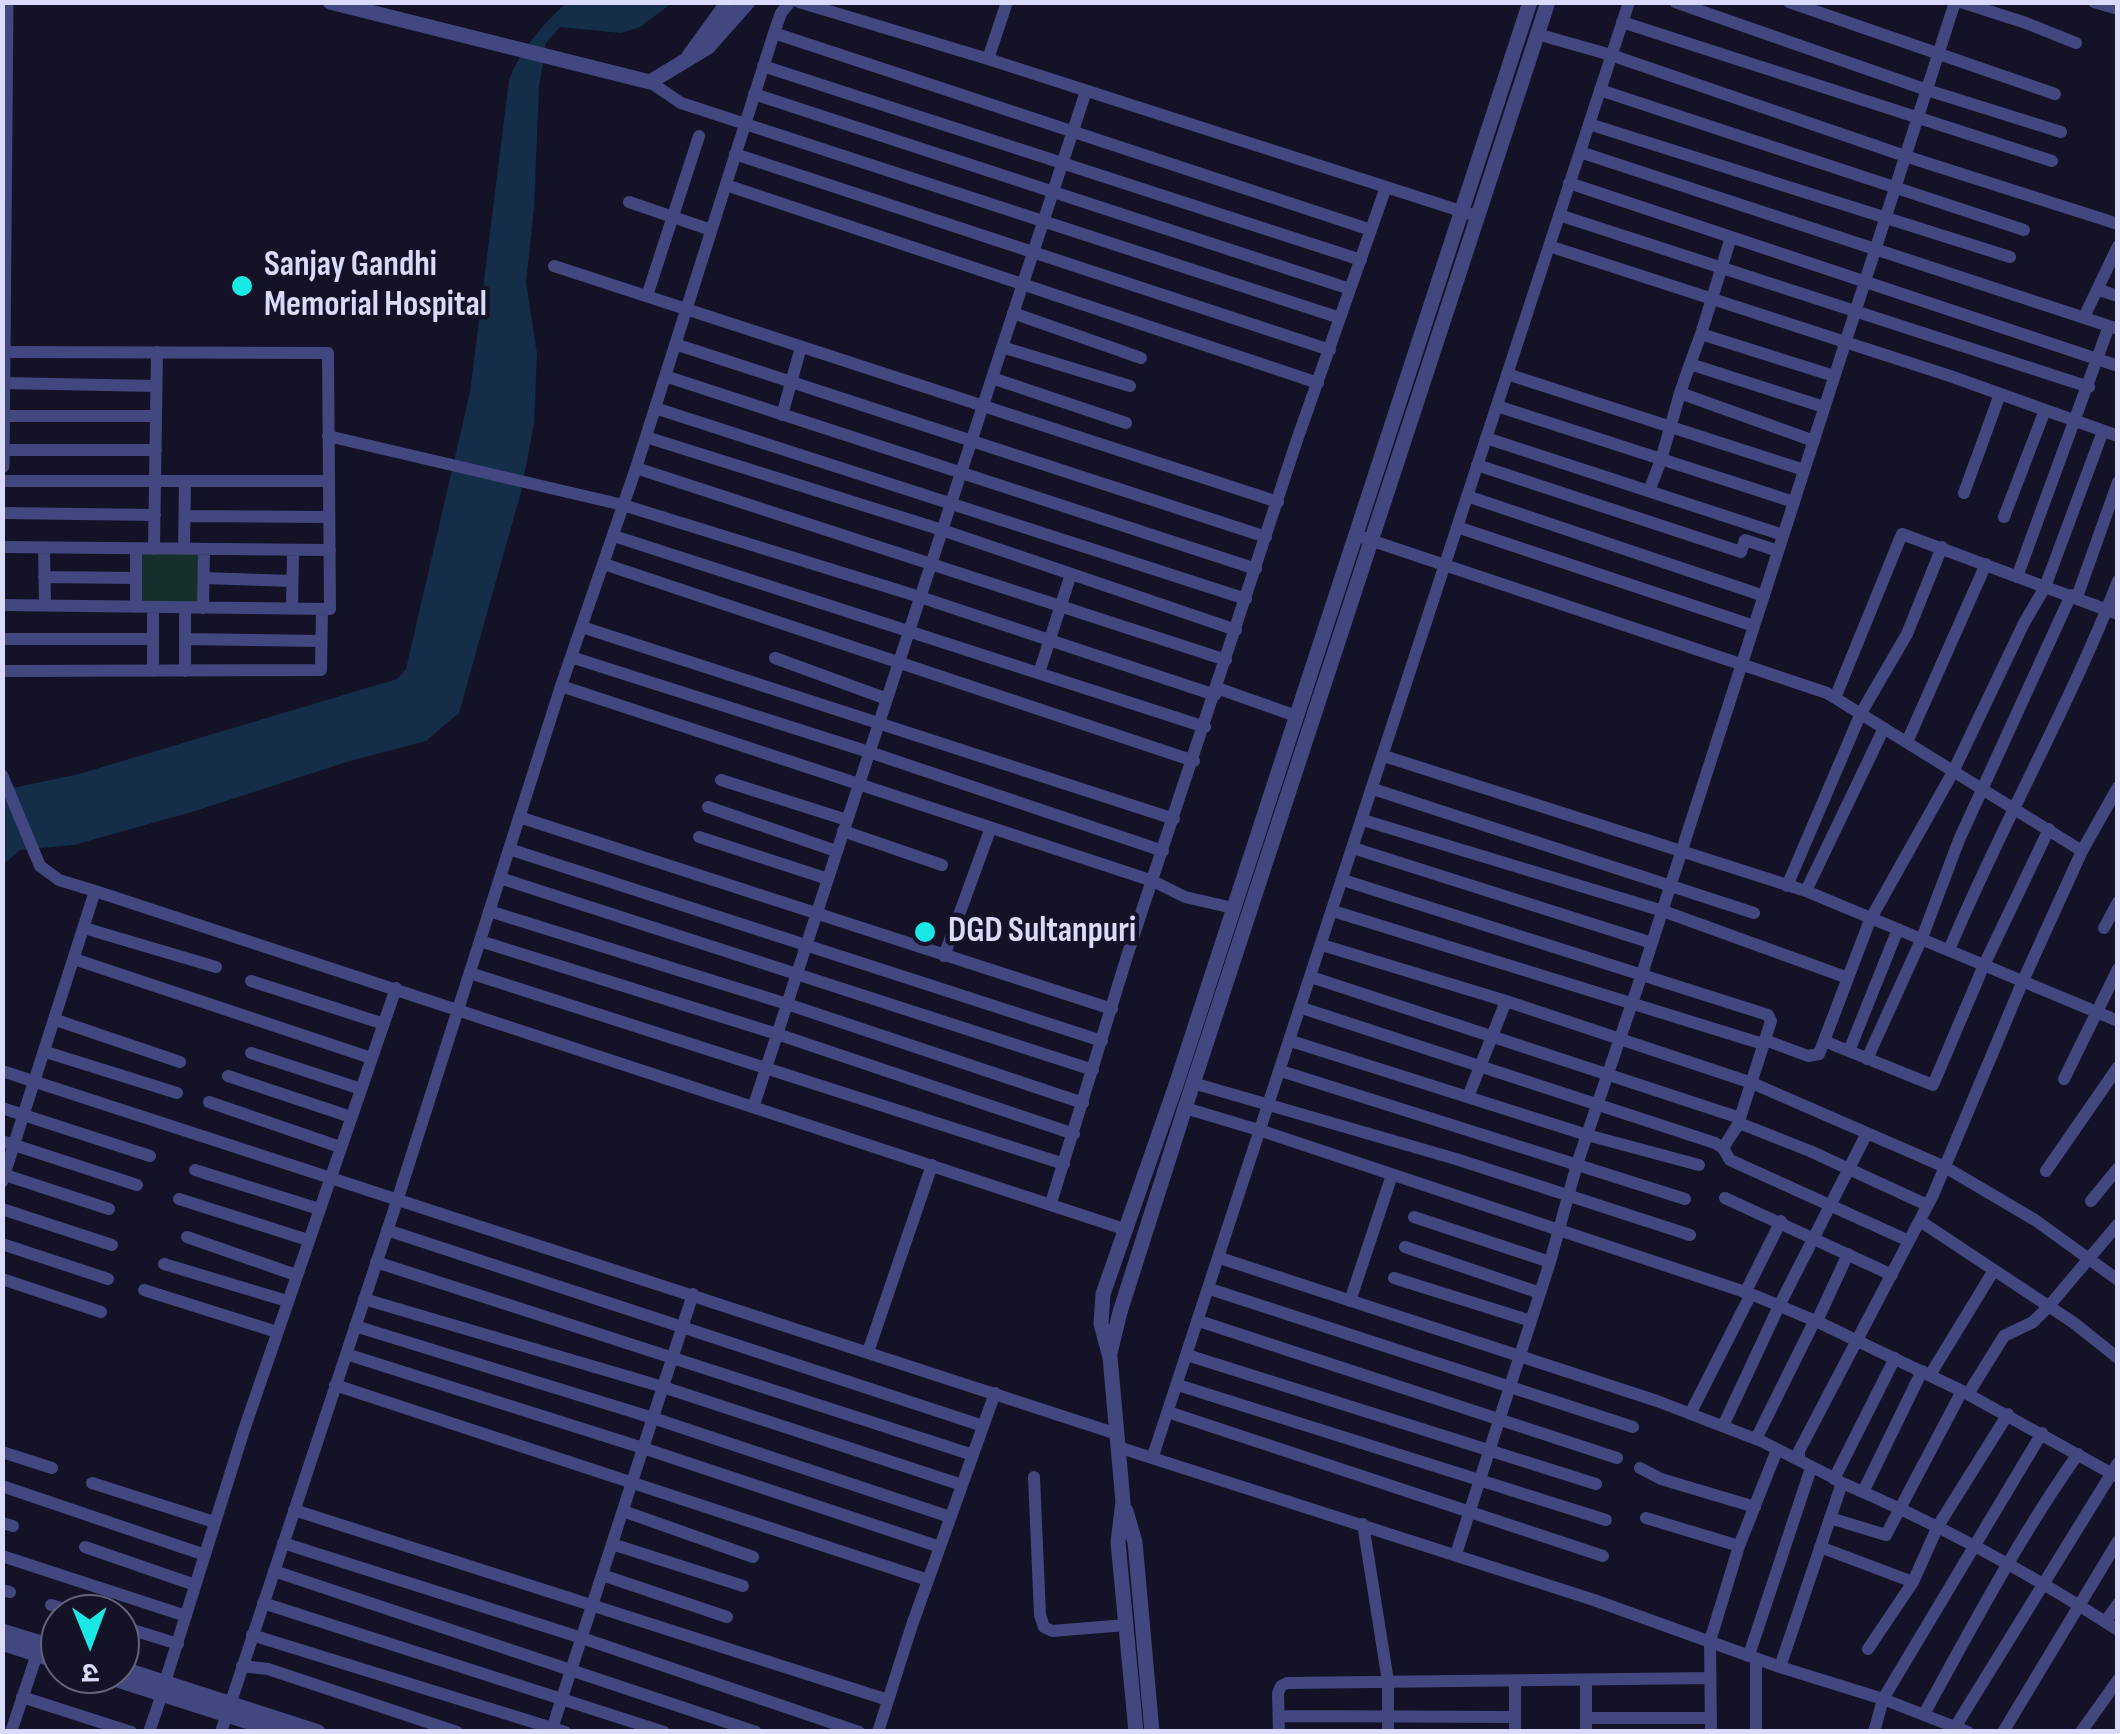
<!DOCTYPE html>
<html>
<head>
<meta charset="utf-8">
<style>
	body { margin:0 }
	#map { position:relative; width:2120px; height:1734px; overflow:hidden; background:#131226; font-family:"Sofia Sans Condensed","Noto Sans Devanagari",sans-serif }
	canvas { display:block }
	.frame { position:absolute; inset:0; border:5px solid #dadafb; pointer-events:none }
	.north { position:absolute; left:40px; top:1594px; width:100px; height:100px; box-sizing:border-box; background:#131226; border:2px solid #63627b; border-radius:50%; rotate:179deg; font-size:28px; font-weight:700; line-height:40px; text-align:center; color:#dadafb }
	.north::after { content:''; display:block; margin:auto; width:35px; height:45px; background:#19e8e5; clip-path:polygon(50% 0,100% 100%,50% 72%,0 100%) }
</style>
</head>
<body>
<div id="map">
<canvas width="2120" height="1734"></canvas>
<div class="frame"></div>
<div class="north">उ</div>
</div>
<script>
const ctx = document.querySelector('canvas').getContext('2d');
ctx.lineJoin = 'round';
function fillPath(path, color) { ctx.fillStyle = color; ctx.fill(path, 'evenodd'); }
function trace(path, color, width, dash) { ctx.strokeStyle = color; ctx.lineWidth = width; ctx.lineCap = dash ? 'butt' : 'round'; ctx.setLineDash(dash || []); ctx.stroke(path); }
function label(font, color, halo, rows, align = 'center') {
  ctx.font = font + ' "Sofia Sans Condensed",sans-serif'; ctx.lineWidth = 9; ctx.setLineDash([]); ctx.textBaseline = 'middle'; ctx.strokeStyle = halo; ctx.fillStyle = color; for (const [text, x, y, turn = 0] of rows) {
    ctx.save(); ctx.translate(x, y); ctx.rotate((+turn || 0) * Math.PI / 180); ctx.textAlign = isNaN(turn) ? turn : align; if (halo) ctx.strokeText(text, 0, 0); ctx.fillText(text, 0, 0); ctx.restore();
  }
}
fillPath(new Path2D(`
	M 139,551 L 203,552 L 202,604 L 138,604 Z`), '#152f2b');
fillPath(new Path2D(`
	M 566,3 L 672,3 L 640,27 L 621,33 L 560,27 L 546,43 L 539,87 L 534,208 L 526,282 L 537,354 L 534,424 L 521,492 L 459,713 L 426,741 L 350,761 L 195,811 L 74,845 L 20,850 L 3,865 L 3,790 L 79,774 L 397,679 L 406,669 L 470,392 L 509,80 C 521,48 542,26 566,3 Z`), '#142d48');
trace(new Path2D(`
	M 799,2 L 988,59 L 1470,214
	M 1675,2 L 1927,90 L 2061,132
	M 1789,2 L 2055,94
	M 1961,2 L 2026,23 L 2076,43
	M 2094,2 L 2118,9
	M 1622,22 L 2052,161
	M 774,33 L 1371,230
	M 1537,34 L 1611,55 L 1905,156 L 2118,224
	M 988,59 L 1007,2
	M 763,66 L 1361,260
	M 650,82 L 681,103 L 1340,318
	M 1600,90 L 2024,230
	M 754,94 L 1350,289
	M 1589,124 L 2010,257
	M 1580,152 L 2118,329
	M 735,154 L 1330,350
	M 1569,183 L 2118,366
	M 726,185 L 1318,383
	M 629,202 L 711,230
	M 1559,215 L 2089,387
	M 1549,246 L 1950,376 L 2118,436
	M 554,266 L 1278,502
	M 2099,290 L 2118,296
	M 647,296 L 699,136
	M 1013,313 L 1141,358
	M 2084,317 L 2118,246
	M 1701,334 L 1731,237
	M 675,344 L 1266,537
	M 1002,347 L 1130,386
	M 2,352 L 328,353 L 330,609 L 2,605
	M 1690,364 L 1701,334 L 1834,376
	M 1507,374 L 1804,470
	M 665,376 L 1256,569
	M 992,378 L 1126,423
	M 3,383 L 156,386
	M 1680,393 L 1690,364 L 1824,407
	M 1497,406 L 1794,502
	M 655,408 L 1246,599
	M 782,415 L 801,347
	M 3,416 L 156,416
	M 328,436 L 623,505 L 920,597 L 1215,695
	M 646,437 L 942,530 L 1236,630
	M 1486,438 L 1783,535
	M 3,450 L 156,450
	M 1477,465 L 1741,552 L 1745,540 L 1778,551
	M 636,468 L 1226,660
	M 2,481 L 329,481
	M 1649,491 L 1661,460 L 1680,393 L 1814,441
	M 1964,493 L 2000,394
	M 1467,496 L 1764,596
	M 2,513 L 155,515
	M 185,516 L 329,517
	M 2004,517 L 2045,410
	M 1457,527 L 1754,626
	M 1355,535 L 1827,693 L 2082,851
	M 614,536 L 1205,727
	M 2,547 L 330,550
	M 44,548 L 45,605
	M 136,549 L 136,607
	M 154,549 L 157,352
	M 184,549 L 185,481
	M 604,564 L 1194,761
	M 44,577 L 136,578
	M 2017,577 L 2109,326
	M 204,578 L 292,581
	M 2077,597 L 2118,482
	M 153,607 L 153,671
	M 185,607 L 185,671
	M 203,608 L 204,549
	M 292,609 L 293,550
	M 582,627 L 1174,819
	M 2,639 L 153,639
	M 185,639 L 321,641
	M 571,657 L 869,752 L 1163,851
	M 775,658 L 887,699
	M 2,671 L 321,670 L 322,609
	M 1039,673 L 1071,574
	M 561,686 L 1153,881 L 1185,897 L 1233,908
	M 1217,688 L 1296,716
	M 1835,698 L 1902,534 L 2118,614
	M 1907,742 L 1986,564
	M 1384,756 L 1806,891 L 2118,1021
	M 2,775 L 40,866 L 59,880 L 95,891
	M 721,780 L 847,820
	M 1373,789 L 1754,913
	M 708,807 L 836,851
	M 519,817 L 1112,1009
	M 1363,820 L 1663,911 L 1848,978
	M 843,831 L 942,865
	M 699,837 L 828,879
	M 1353,848 L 1652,943
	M 509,849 L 1102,1041
	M 500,878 L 1093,1070
	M 1343,880 L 1768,1015 L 1771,1021 L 1740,1118
	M 1787,886 L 1861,713 L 1907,634 L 1942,547
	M 1806,891 L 1884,728
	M 489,911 L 787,1004 L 1083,1103
	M 1333,911 L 1763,1044
	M 84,928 L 216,967
	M 2104,928 L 2118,902
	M 480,941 L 777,1034 L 1074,1134
	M 1322,945 L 1506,1001 L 1752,1083 L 1945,1167 L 2035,1220 L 2118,1280
	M 1949,950 C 2001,825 2069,708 2118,581
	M 944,956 L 990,830
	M 74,959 L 371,1058
	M 470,973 L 1064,1164
	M 1311,977 L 1740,1118 L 1739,1123 L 1810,1151 L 1927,1205
	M 251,981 L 384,1024
	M 1302,1008 L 1715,1143 L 1723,1148 L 1730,1160 L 1909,1241
	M 56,1020 L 180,1062
	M 1765,1040 L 1808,1056 L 1819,1054 L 1870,920 L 1953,772 L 2024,623 L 2045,587 L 2103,431
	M 1291,1041 L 1587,1135 L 1699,1165
	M 1824,1041 L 1933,1085 L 1984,965 L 2049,829
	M 1849,1051 L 1898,929
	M 46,1052 L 177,1093
	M 251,1053 L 361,1089
	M 1867,1059 L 1922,938 L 1959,840 L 2071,595
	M 2,1071 L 1117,1434
	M 1281,1071 L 1685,1199
	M 228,1076 L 351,1117
	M 2064,1079 L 2118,969
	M 1193,1083 L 1456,1159 L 1690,1235
	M 1468,1097 L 1506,1001
	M 209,1102 L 340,1147
	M 754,1105 L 1086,91
	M 2,1108 L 150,1156
	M 1185,1108 L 1262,1131 L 1751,1294 L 1818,1322 L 1962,1391 L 2118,1477
	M 2,1141 L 137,1185
	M 1723,1148 L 1739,1123
	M 195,1170 L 319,1209
	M 2046,1171 L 2118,1067
	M 2,1174 L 109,1209
	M 2,1182 L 95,891 L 1127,1230
	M 1725,1198 L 1892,1275
	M 179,1199 L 308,1240
	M 2091,1201 L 2118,1168
	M 1051,1203 L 1128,953 L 1297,440 L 1386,187
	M 2,1209 L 112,1245
	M 1414,1217 L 1550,1262
	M 1920,1221 L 2074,1323 L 2118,1358
	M 387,1230 L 983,1426
	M 187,1237 L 296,1275
	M 2,1244 L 108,1279
	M 1405,1247 L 1540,1293
	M 1220,1258 L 1657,1401 L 1761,1441 L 1838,1480 L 1841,1486 L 1780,1667
	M 376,1262 L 973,1455
	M 164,1264 L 287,1301
	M 1394,1278 L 1531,1321
	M 2,1279 L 101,1312
	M 1210,1289 L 1633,1427
	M 144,1290 L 277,1332
	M 1745,1293 L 1781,1221
	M 364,1299 L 663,1387 L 962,1485
	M 1350,1301 L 1392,1175
	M 1199,1321 L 1617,1458
	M 1817,1321 L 1848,1254
	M 355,1326 L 653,1418 L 950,1517
	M 868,1352 L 932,1165
	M 346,1354 L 643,1448 L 940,1547
	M 1187,1355 L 1596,1484
	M 1930,1375 L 1994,1270
	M 335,1385 L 928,1580
	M 1178,1385 L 1606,1520
	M 1968,1394 L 2004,1336 L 2033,1322 L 2049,1306 L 2118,1224
	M 1168,1412 L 1603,1556
	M 1690,1414 L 1751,1294
	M 1723,1426 L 1779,1306 L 1867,1133
	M 1756,1439 L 1815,1320
	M 1118,1447 L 1594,1600 L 1780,1667 L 1883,1699 L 1968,1732
	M 2,1452 L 52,1468
	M 1153,1456 L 1629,2
	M 1799,1460 L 1799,1451 L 1933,1195 L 2022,983 L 2082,851 L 2118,787
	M 1640,1468 L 1661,1479 L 1755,1507
	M 1034,1477 L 1040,1615 L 1044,1627 L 1052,1631 L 1126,1625
	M 1834,1479 L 1895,1358
	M 1840,1482 C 1936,1523 2030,1573 2118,1630
	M 92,1483 L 214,1522
	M 2,1486 L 205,1555
	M 1863,1492 L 1922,1371
	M 294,1510 L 888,1700
	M 623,1511 L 753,1557
	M 1646,1518 L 1739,1546
	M 1830,1518 L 1886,1535 L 1962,1391
	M 2,1523 L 13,1526
	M 1363,1524 L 1388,1681 L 1388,1732
	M 283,1543 L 582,1638 L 859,1732
	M 612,1544 L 743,1586
	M 85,1547 L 195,1585
	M 1820,1547 L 1913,1582
	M 1456,1554 L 1550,1262 L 1577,1164 L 1642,974 L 1955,2
	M 2,1556 L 186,1616
	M 274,1571 L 756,1732
	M 602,1575 L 727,1617
	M 2,1590 L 10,1592
	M 263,1603 L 664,1732
	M 51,1605 L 81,1614
	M 2105,1622 L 2118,1604
	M 120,1626 L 178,1644
	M 252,1635 L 565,1732
	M 1868,1649 L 1913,1582 L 1938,1526 L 2008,1414
	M 1749,1655 L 1811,1468
	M 1756,1658 L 1756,1732
	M 242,1666 L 268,1669 L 457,1732
	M 165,1682 L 244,1430 L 396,988
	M 22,1697 L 131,1732
	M 1924,1714 C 1973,1625 2020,1536 2078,1454
	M 1280,1716 L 1515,1717
	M 1586,1718 L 1711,1718
	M 1954,1729 L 2118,1463
	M 11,1732 L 37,1654
	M 149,1732 L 162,1694
	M 221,1732 L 398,1198 L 561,686 L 636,468 L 774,33 L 781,13 L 790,2
	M 551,1732 L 693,1294
	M 878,1732 L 912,1625 L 995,1393
	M 1279,1732 L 1278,1693 L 1281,1686 L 1287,1683 L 1710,1678
	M 1515,1732 L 1515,1681
	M 1586,1732 L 1586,1682
	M 1711,1732 L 1710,1641 L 1739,1546 L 1777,1450
	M 1874,1732 L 1883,1699 L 2042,1433
	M 2003,1732 L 2118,1541
	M 2081,1732 L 2118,1680`), '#424780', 12);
trace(new Path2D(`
	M 330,2 L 650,82 L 708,47 L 748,2
	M 689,56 L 728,2
	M 2,466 L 6,2
	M 1110,1353 L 1120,1312 L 1185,1108 L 1548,2
	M 1126,1511 L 1135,1542 L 1152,1732
	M 2,1631 L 60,1649
	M 2,1643 L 60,1662
	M 120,1668 L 318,1732
	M 99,1674 L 280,1732
	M 1136,1732 L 1118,1542 L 1123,1502 L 1110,1357 L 1101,1324 L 1103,1294 L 1176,1085 L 1530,2`), '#424780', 15);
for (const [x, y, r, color] of [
	[242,286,12,"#19e8e5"],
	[925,932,12,"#19e8e5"]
]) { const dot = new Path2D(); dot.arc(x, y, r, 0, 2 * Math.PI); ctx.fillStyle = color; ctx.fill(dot); trace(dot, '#131226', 4); }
label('bold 35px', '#dadafb', '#131226', [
	["Sanjay Gandhi",264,266],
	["Memorial Hospital",264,306],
	["DGD Sultanpuri",948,932]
], 'left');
</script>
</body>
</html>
